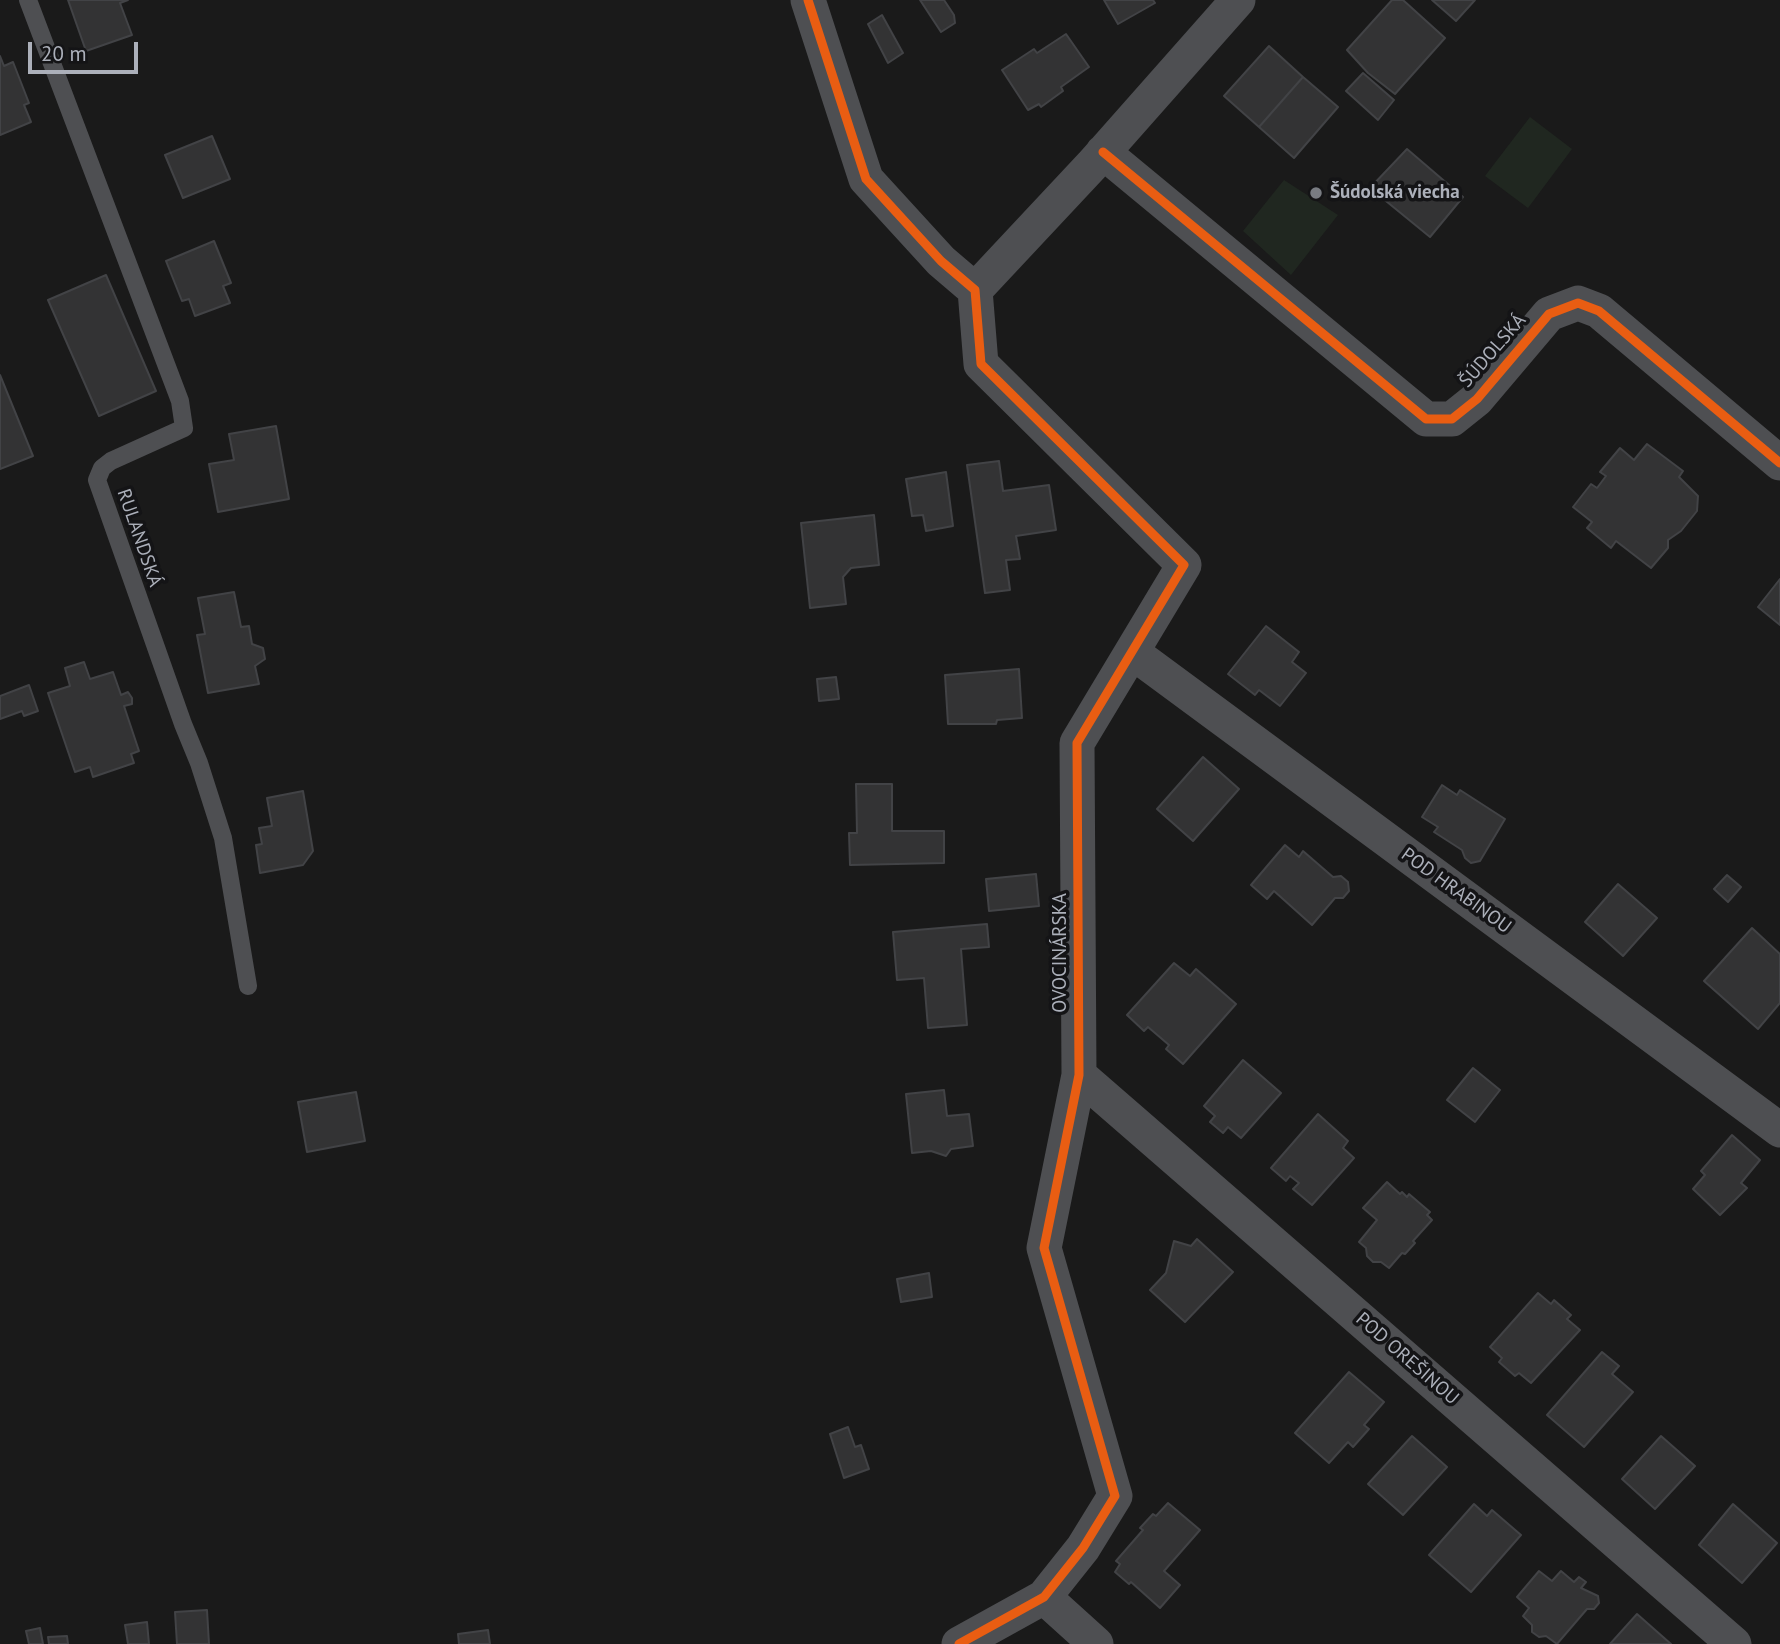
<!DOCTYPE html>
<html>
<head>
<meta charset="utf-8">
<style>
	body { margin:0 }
	#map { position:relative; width:1780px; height:1644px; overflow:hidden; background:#1a1a1a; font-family:"PT Sans",sans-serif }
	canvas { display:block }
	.scale { position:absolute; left:28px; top:42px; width:110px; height:32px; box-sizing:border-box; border:4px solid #acb0ba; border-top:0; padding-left:9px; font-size:21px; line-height:24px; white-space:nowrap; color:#acb0ba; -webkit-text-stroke:5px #141416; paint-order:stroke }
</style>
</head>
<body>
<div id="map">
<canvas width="1780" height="1644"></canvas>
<div class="scale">20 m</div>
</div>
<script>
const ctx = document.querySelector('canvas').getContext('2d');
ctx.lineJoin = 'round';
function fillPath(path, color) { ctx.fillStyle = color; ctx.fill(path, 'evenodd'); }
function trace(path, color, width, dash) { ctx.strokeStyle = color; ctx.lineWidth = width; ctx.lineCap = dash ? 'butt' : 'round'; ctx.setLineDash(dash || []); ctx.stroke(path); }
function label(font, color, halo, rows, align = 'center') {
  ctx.font = font + ' "PT Sans",sans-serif'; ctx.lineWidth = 7; ctx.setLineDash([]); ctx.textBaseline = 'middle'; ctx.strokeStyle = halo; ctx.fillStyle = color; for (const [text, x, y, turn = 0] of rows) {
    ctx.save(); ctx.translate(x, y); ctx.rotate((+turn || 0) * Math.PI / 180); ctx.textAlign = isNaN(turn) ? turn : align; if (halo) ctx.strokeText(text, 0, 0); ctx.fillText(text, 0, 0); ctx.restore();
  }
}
fillPath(new Path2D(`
	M 1530,117 L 1572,149 L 1528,208 L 1485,176 Z
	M 1284,180 L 1338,215 L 1291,275 L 1243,231 Z`), '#202720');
const building = new Path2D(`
	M 68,0 L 128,0 L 120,3 L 132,35 L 86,51 Z
	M 920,0 L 944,0 L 954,15 L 955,23 L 941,32 Z
	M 1104,0 L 1153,0 L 1155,3 L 1118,24 Z
	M 1392,0 L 1403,0 L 1445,38 L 1395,94 L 1368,73 L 1347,50 Z
	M 1432,0 L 1475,0 L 1456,21 Z
	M 882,15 L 903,53 L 888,63 L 868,24 Z
	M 1066,34 L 1089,67 L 1061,87 L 1063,91 L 1041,107 L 1039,104 L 1028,110 L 1002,70 L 1034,49 L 1037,53 Z
	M 1269,46 L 1303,77 L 1259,127 L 1224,96 Z
	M 0,56 L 4,66 L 13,62 L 29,103 L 24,105 L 31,122 L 0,135 Z
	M 1363,73 L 1394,100 L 1378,120 L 1346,91 Z
	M 1303,77 L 1338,107 L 1294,158 L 1259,127 Z
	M 212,136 L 230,179 L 183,198 L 165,155 Z
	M 1407,149 L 1463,197 L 1430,237 L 1370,188 Z
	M 214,241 L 231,283 L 223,286 L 230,303 L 195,316 L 189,299 L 182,301 L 166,261 Z
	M 106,275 L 156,391 L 99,416 L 48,300 Z
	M 0,375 L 33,456 L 0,469 Z
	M 276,426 L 289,499 L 218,512 L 209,464 L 234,460 L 229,434 Z
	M 1647,444 L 1683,471 L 1679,477 L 1698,496 L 1697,511 L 1681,531 L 1668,540 L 1668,548 L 1651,568 L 1616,541 L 1611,548 L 1587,528 L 1592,522 L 1573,507 L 1591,484 L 1597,488 L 1606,476 L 1600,472 L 1620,448 L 1634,460 Z
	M 999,461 L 1003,491 L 1049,485 L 1056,530 L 1016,536 L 1020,559 L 1006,560 L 1010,590 L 985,593 L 967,465 Z
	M 946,472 L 953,526 L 926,531 L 923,515 L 912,516 L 906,479 Z
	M 874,515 L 879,565 L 851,568 L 843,577 L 846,604 L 810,608 L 801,523 Z
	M 1780,579 L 1780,625 L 1758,607 Z
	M 234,592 L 241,627 L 249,626 L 252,644 L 263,648 L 265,659 L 255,666 L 259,684 L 208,693 L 197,635 L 205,634 L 198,598 Z
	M 1266,626 L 1299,652 L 1292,662 L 1306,673 L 1280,706 L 1259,690 L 1255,695 L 1228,674 Z
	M 84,662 L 90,679 L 113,672 L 121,695 L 128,692 L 132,698 L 132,704 L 124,706 L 139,751 L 131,754 L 134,763 L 93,777 L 90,767 L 75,772 L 48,693 L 70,686 L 65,668 Z
	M 1019,669 L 1022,718 L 997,720 L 996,724 L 948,724 L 945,675 Z
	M 836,677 L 839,699 L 819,701 L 817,679 Z
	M 29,685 L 38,711 L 24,716 L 22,711 L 0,719 L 0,696 Z
	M 1203,757 L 1239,789 L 1193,841 L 1157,809 Z
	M 856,784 L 892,784 L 892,831 L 944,831 L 944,863 L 850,865 L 849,833 L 857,833 Z
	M 1442,785 L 1457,795 L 1460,790 L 1505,819 L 1480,861 L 1471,863 L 1465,858 L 1462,850 L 1434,832 L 1438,827 L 1422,817 Z
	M 303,791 L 313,851 L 303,865 L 260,873 L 256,845 L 262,844 L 259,828 L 272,826 L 267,798 Z
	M 1285,845 L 1299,857 L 1303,851 L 1333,877 L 1341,876 L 1348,882 L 1349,891 L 1343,898 L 1335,898 L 1312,925 L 1274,891 L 1267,899 L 1251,885 Z
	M 1036,874 L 1039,906 L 989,911 L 986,879 Z
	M 1727,875 L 1741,887 L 1728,902 L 1714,889 Z
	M 1618,884 L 1657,918 L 1623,956 L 1585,922 Z
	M 987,924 L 989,947 L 961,949 L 967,1025 L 928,1028 L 924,978 L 897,980 L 893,932 Z
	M 1752,928 L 1780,954 L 1780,1003 L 1758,1029 L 1704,981 Z
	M 1174,963 L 1190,976 L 1196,969 L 1236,1004 L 1183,1064 L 1166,1049 L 1169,1045 L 1148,1027 L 1144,1031 L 1127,1015 Z
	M 1243,1060 L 1281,1093 L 1241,1138 L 1228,1127 L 1223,1133 L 1210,1122 L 1215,1116 L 1204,1106 Z
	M 1473,1068 L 1500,1090 L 1475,1122 L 1447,1100 Z
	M 944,1090 L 947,1116 L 969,1114 L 973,1146 L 951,1149 L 946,1156 L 931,1151 L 912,1153 L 906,1094 Z
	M 356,1092 L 365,1141 L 307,1152 L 298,1102 Z
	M 1318,1114 L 1348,1141 L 1343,1148 L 1354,1158 L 1312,1205 L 1293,1189 L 1299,1183 L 1290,1176 L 1286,1181 L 1271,1168 Z
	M 1732,1135 L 1760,1160 L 1741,1183 L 1747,1188 L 1720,1215 L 1693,1189 L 1705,1175 L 1701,1171 Z
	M 1387,1182 L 1400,1194 L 1402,1192 L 1407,1197 L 1409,1194 L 1430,1212 L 1427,1215 L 1432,1220 L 1413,1241 L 1415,1243 L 1405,1254 L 1402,1253 L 1389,1268 L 1381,1262 L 1373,1262 L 1367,1256 L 1366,1248 L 1359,1242 L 1377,1220 L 1363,1208 Z
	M 1197,1239 L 1233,1272 L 1185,1322 L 1150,1290 L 1166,1273 L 1174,1241 L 1191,1246 Z
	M 929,1273 L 932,1297 L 901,1302 L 897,1279 Z
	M 1538,1293 L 1551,1304 L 1554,1300 L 1571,1315 L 1567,1319 L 1580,1330 L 1531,1383 L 1519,1373 L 1515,1376 L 1499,1362 L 1502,1358 L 1490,1347 Z
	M 1602,1352 L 1619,1366 L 1612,1374 L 1633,1392 L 1584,1447 L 1547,1415 Z
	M 1349,1372 L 1384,1402 L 1364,1425 L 1369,1429 L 1353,1447 L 1348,1442 L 1329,1463 L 1295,1433 Z
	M 848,1427 L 855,1447 L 861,1445 L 869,1469 L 844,1478 L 830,1434 Z
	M 1412,1436 L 1447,1467 L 1403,1515 L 1368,1484 Z
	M 1661,1436 L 1695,1466 L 1655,1509 L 1622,1479 Z
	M 1168,1503 L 1200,1530 L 1164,1571 L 1180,1585 L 1160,1608 L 1131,1582 L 1129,1584 L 1115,1572 L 1120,1564 L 1116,1561 L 1143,1530 L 1140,1528 L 1153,1514 L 1156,1516 Z
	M 1474,1504 L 1487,1516 L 1492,1510 L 1521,1535 L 1471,1592 L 1429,1555 Z
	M 1733,1504 L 1777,1543 L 1742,1583 L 1699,1545 Z
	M 1539,1571 L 1552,1581 L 1561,1571 L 1574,1582 L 1579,1577 L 1586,1582 L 1581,1588 L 1598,1596 L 1599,1603 L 1594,1609 L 1587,1609 L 1557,1644 L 1546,1636 L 1539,1637 L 1532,1632 L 1532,1625 L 1523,1616 L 1529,1608 L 1517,1597 Z
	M 207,1610 L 209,1644 L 177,1644 L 175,1612 Z
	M 1637,1614 L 1671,1644 L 1610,1644 Z
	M 147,1622 L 149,1644 L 128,1644 L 125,1625 Z
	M 40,1628 L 43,1644 L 29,1644 L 26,1631 Z
	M 488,1630 L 490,1644 L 459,1644 L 458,1634 Z
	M 67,1636 L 68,1644 L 49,1644 L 48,1637 Z`);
fillPath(building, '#333334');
trace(building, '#424346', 2);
trace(new Path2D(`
	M 28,0 L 180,401 L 184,428 L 111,461 L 102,468 L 97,480 L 183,724 L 199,763 L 223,838 L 248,986`), '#4e4f52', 18);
trace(new Path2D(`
	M 808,0 L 866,179 L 941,261 L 975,290
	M 1103,152 L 1426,419 L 1452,419 L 1477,399 L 1549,314 L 1578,303 L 1599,311 L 1780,463
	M 975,290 L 1092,165 L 1238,0
	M 1132,652 L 1780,1130
	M 1079,1075 L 1734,1644
	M 1044,1597 L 1096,1644
	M 959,1644 L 1044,1597 L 1083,1548 L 1115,1496 L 1044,1248 L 1079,1075 L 1077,743 L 1184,565 L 981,364 L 975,290`), '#4e4f52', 35);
trace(new Path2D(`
	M 808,0 L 866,179 L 941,261 L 975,290 L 981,364 L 1184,565 L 1077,743 L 1079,1075 L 1044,1248 L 1115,1496 L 1083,1548 L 1044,1597 L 959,1644
	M 1103,152 L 1426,419 L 1452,419 L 1477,399 L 1549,314 L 1578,303 L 1599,311 L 1780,463`), '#e95d12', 9);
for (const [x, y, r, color] of [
	[1316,193,7,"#797c82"]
]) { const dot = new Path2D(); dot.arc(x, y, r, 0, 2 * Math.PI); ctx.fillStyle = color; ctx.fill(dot); trace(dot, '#141416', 2.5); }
label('bold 19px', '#acb0ba', '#141416', [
	["Šúdolská viecha",1330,193]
], 'left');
label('19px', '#acb0ba', '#141416', [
	["ŠÚDOLSKÁ",1493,351,-49],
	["RULANDSKÁ",139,538,71],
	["POD HRABINOU",1456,891,36],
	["OVOCINÁRSKA",1061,953,-90],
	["POD OREŠINOU",1407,1359,41]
]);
</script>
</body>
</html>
